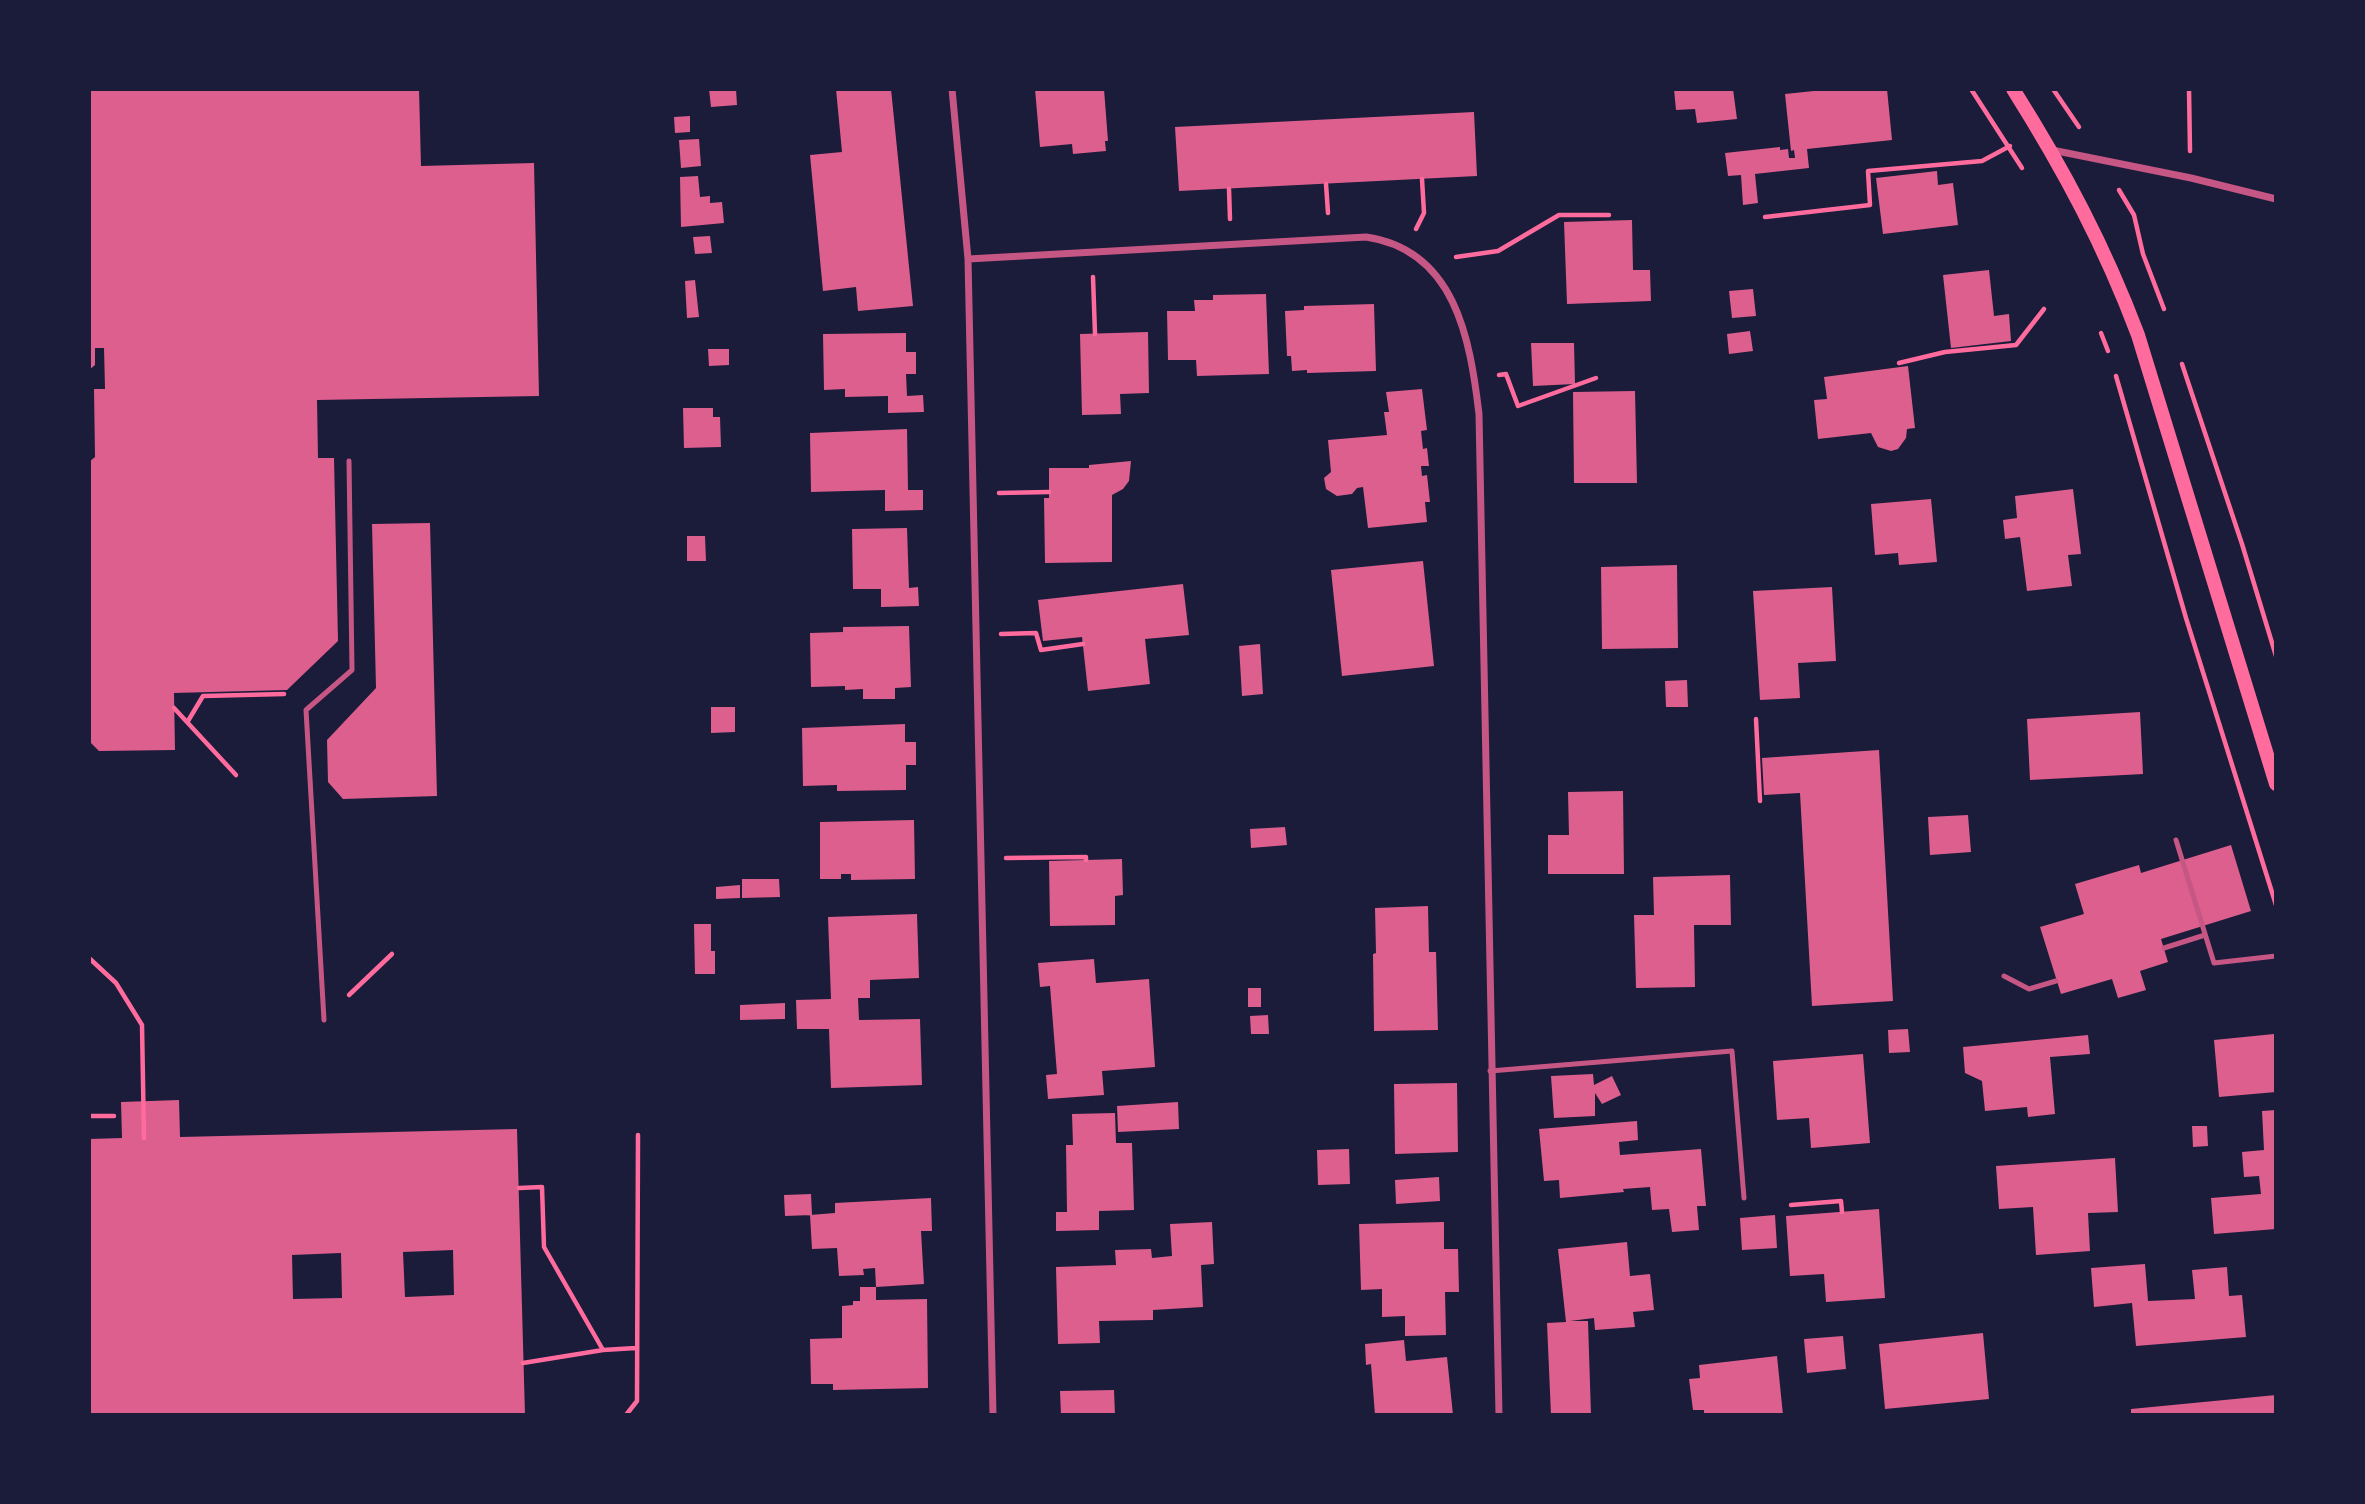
<!DOCTYPE html>
<html>
<head>
<meta charset="utf-8">
<style>
	body { margin:0 }
	#map { position:relative; width:2365px; height:1504px; overflow:hidden; background:#1b1b3a; font-family:"Varela Round",sans-serif }
	canvas { display:block }
	.frame { position:absolute; inset:0; border:91px solid #1b1b3a; pointer-events:none }
</style>
</head>
<body>
<div id="map">
<canvas width="2365" height="1504"></canvas>
<div class="frame"></div>
</div>
<script>
const ctx = document.querySelector('canvas').getContext('2d');
ctx.lineJoin = 'round';
function fillPath(path, color) { ctx.fillStyle = color; ctx.fill(path, 'evenodd'); }
function trace(path, color, width, dash) { ctx.strokeStyle = color; ctx.lineWidth = width; ctx.lineCap = dash ? 'butt' : 'round'; ctx.setLineDash(dash || []); ctx.stroke(path); }
fillPath(new Path2D(`
	M 89,89 L 419,89 L 421,166 L 534,163 L 539,396 L 317,400 L 318,458 L 334,458 L 338,641 L 287,690 L 174,693 L 175,750 L 99,751 L 89,741 L 89,462 L 95,457 L 94,389 L 105,389 L 104,348 L 95,348 L 95,365 L 89,370 Z
	M 709,89 L 736,89 L 737,105 L 711,107 Z
	M 836,89 L 891,89 L 913,306 L 858,311 L 856,287 L 823,291 L 810,155 L 842,152 Z
	M 1035,89 L 1104,89 L 1108,141 L 1105,141 L 1106,151 L 1073,154 L 1072,144 L 1040,147 Z
	M 1674,89 L 1733,89 L 1737,119 L 1697,123 L 1695,109 L 1676,110 Z
	M 1833,89 L 1887,89 L 1892,140 L 1807,149 L 1809,168 L 1755,174 L 1758,203 L 1743,205 L 1741,175 L 1728,176 L 1725,153 L 1780,147 L 1780,150 L 1788,149 L 1789,158 L 1795,158 L 1794,150 L 1791,151 L 1785,94 Z
	M 1474,112 L 1477,176 L 1179,191 L 1175,127 Z
	M 690,116 L 690,132 L 675,133 L 674,117 Z
	M 699,139 L 701,166 L 681,168 L 679,140 Z
	M 1937,171 L 1938,185 L 1953,183 L 1958,225 L 1883,234 L 1876,178 Z
	M 698,176 L 700,197 L 710,196 L 710,203 L 722,202 L 724,223 L 681,227 L 680,177 Z
	M 1632,220 L 1633,270 L 1650,270 L 1651,301 L 1567,304 L 1564,222 Z
	M 710,236 L 712,253 L 695,254 L 693,237 Z
	M 1989,270 L 1994,316 L 2009,314 L 2011,341 L 1951,348 L 1943,275 Z
	M 695,280 L 699,317 L 687,318 L 685,281 Z
	M 1753,289 L 1756,316 L 1732,318 L 1729,291 Z
	M 1266,294 L 1269,374 L 1197,376 L 1196,360 L 1168,360 L 1167,311 L 1195,311 L 1194,300 L 1213,300 L 1213,295 Z
	M 1374,304 L 1376,371 L 1307,373 L 1307,370 L 1292,371 L 1291,356 L 1287,356 L 1285,311 L 1304,310 L 1304,306 Z
	M 1750,331 L 1753,351 L 1729,354 L 1727,334 Z
	M 1148,332 L 1149,393 L 1120,394 L 1121,414 L 1082,415 L 1080,334 Z
	M 906,333 L 906,352 L 916,352 L 916,374 L 906,374 L 907,396 L 923,395 L 924,412 L 888,413 L 888,396 L 845,397 L 845,389 L 824,390 L 823,334 Z
	M 1531,343 L 1574,343 L 1575,384 L 1533,386 Z
	M 708,349 L 729,349 L 729,365 L 709,366 Z
	M 1908,366 L 1915,428 L 1907,429 L 1906,438 L 1898,449 L 1891,451 L 1878,447 L 1871,433 L 1818,439 L 1814,400 L 1827,399 L 1824,377 Z
	M 1422,389 L 1427,430 L 1421,431 L 1423,449 L 1427,448 L 1429,466 L 1421,466 L 1422,476 L 1427,475 L 1430,502 L 1425,502 L 1427,522 L 1368,528 L 1363,487 L 1357,488 L 1352,494 L 1337,496 L 1326,489 L 1324,478 L 1331,472 L 1328,440 L 1387,435 L 1384,412 L 1389,412 L 1386,392 Z
	M 1635,391 L 1637,483 L 1574,483 L 1573,392 Z
	M 683,408 L 713,408 L 713,417 L 720,417 L 721,447 L 684,448 Z
	M 907,429 L 908,490 L 923,490 L 923,510 L 885,511 L 885,490 L 811,492 L 810,433 Z
	M 1131,461 L 1129,481 L 1123,489 L 1112,495 L 1112,562 L 1045,563 L 1044,498 L 1049,498 L 1049,468 L 1089,468 L 1089,465 Z
	M 2073,489 L 2081,554 L 2068,555 L 2072,586 L 2027,591 L 2020,537 L 2005,539 L 2003,520 L 2017,518 L 2015,496 Z
	M 1931,499 L 1937,562 L 1899,565 L 1898,553 L 1875,555 L 1871,504 Z
	M 430,523 L 437,796 L 343,799 L 328,782 L 327,740 L 376,688 L 372,524 Z
	M 907,528 L 909,588 L 918,587 L 919,606 L 881,607 L 881,589 L 853,589 L 852,529 Z
	M 687,536 L 705,536 L 706,561 L 687,561 Z
	M 1423,561 L 1434,666 L 1342,676 L 1331,570 Z
	M 1677,565 L 1678,648 L 1602,649 L 1601,567 Z
	M 1183,584 L 1189,635 L 1145,639 L 1150,684 L 1088,691 L 1082,637 L 1043,641 L 1038,600 Z
	M 1832,587 L 1836,661 L 1798,663 L 1800,698 L 1760,700 L 1753,591 Z
	M 909,626 L 911,687 L 895,688 L 895,699 L 863,699 L 863,689 L 845,690 L 845,686 L 811,687 L 810,633 L 843,632 L 843,627 Z
	M 1260,644 L 1263,694 L 1242,696 L 1239,646 Z
	M 1687,680 L 1688,707 L 1666,707 L 1665,681 Z
	M 711,707 L 735,707 L 735,732 L 711,733 Z
	M 2140,712 L 2143,774 L 2030,780 L 2027,719 Z
	M 905,724 L 905,742 L 916,742 L 916,765 L 906,765 L 906,790 L 837,791 L 837,785 L 803,786 L 802,728 Z
	M 1879,750 L 1893,1001 L 1812,1006 L 1800,793 L 1764,795 L 1762,758 Z
	M 1623,791 L 1624,874 L 1548,874 L 1548,835 L 1569,835 L 1568,792 Z
	M 1968,815 L 1971,852 L 1930,855 L 1928,817 Z
	M 914,820 L 915,879 L 851,880 L 851,874 L 841,874 L 841,879 L 820,879 L 820,822 Z
	M 1285,827 L 1287,845 L 1251,848 L 1250,829 Z
	M 2231,845 L 2251,911 L 2161,939 L 2168,962 L 2140,971 L 2146,990 L 2118,998 L 2112,979 L 2061,994 L 2040,927 L 2084,914 L 2075,884 L 2139,865 L 2141,873 Z
	M 1122,859 L 1123,895 L 1115,896 L 1115,925 L 1050,926 L 1049,861 Z
	M 1730,875 L 1731,925 L 1694,925 L 1695,987 L 1636,988 L 1634,915 L 1654,915 L 1653,877 Z
	M 742,879 L 779,879 L 780,897 L 742,898 Z
	M 740,885 L 740,898 L 716,899 L 716,887 Z
	M 1428,906 L 1429,952 L 1436,952 L 1438,1030 L 1374,1031 L 1373,954 L 1376,953 L 1375,908 Z
	M 917,914 L 919,978 L 870,980 L 870,998 L 858,998 L 859,1020 L 920,1019 L 922,1085 L 831,1088 L 829,1029 L 797,1029 L 796,1000 L 831,999 L 828,917 Z
	M 694,924 L 711,924 L 711,951 L 715,951 L 715,974 L 695,974 Z
	M 1094,959 L 1096,983 L 1149,979 L 1155,1067 L 1102,1071 L 1104,1095 L 1048,1099 L 1046,1075 L 1057,1074 L 1050,986 L 1040,987 L 1038,963 Z
	M 1248,988 L 1261,988 L 1261,1007 L 1248,1007 Z
	M 785,1003 L 785,1019 L 740,1020 L 740,1005 Z
	M 1268,1015 L 1269,1034 L 1251,1034 L 1250,1016 Z
	M 1908,1029 L 1910,1052 L 1889,1053 L 1888,1030 Z
	M 2274,1034 L 2276,1092 L 2219,1097 L 2214,1040 Z
	M 2088,1035 L 2090,1054 L 2050,1057 L 2055,1114 L 2028,1117 L 2027,1107 L 1985,1111 L 1982,1081 L 1965,1073 L 1963,1047 Z
	M 1863,1054 L 1870,1143 L 1811,1148 L 1809,1118 L 1777,1120 L 1773,1061 Z
	M 1593,1074 L 1594,1085 L 1612,1076 L 1621,1095 L 1602,1104 L 1595,1093 L 1595,1116 L 1554,1118 L 1551,1076 Z
	M 1457,1083 L 1458,1152 L 1395,1154 L 1394,1084 Z
	M 179,1100 L 180,1137 L 517,1129 L 525,1415 L 89,1415 L 89,1139 L 122,1138 L 121,1102 ZM 453,1250 L 454,1295 L 405,1297 L 403,1252 ZM 341,1253 L 342,1298 L 293,1299 L 292,1255 Z
	M 1178,1102 L 1179,1129 L 1118,1132 L 1117,1106 Z
	M 2276,1110 L 2276,1229 L 2214,1234 L 2211,1198 L 2261,1194 L 2259,1176 L 2244,1177 L 2242,1152 L 2264,1150 L 2262,1111 Z
	M 1115,1113 L 1116,1143 L 1132,1143 L 1134,1210 L 1099,1211 L 1099,1230 L 1056,1231 L 1056,1212 L 1067,1212 L 1066,1145 L 1073,1145 L 1072,1114 Z
	M 1637,1121 L 1638,1140 L 1619,1142 L 1620,1155 L 1701,1149 L 1706,1206 L 1697,1206 L 1699,1230 L 1672,1232 L 1669,1209 L 1652,1210 L 1650,1187 L 1623,1189 L 1624,1192 L 1560,1198 L 1559,1180 L 1544,1181 L 1539,1129 Z
	M 2192,1126 L 2207,1126 L 2208,1146 L 2193,1147 Z
	M 1349,1149 L 1350,1184 L 1318,1185 L 1317,1150 Z
	M 2115,1158 L 2118,1212 L 2088,1213 L 2090,1251 L 2036,1255 L 2033,1207 L 1999,1209 L 1996,1166 Z
	M 1439,1177 L 1440,1201 L 1396,1204 L 1395,1180 Z
	M 811,1194 L 812,1215 L 785,1216 L 784,1195 Z
	M 931,1198 L 932,1231 L 921,1231 L 924,1284 L 876,1287 L 875,1268 L 863,1269 L 864,1275 L 839,1276 L 837,1248 L 812,1249 L 810,1215 L 835,1213 L 835,1203 Z
	M 1879,1209 L 1885,1298 L 1826,1302 L 1824,1274 L 1790,1276 L 1786,1216 Z
	M 1775,1215 L 1777,1248 L 1742,1250 L 1740,1218 Z
	M 1212,1222 L 1214,1264 L 1201,1265 L 1203,1307 L 1153,1310 L 1153,1320 L 1099,1321 L 1100,1343 L 1058,1344 L 1056,1267 L 1116,1265 L 1115,1250 L 1151,1249 L 1152,1258 L 1172,1256 L 1170,1224 Z
	M 1444,1222 L 1444,1249 L 1458,1249 L 1459,1292 L 1445,1292 L 1446,1335 L 1405,1336 L 1405,1316 L 1382,1317 L 1382,1289 L 1361,1290 L 1359,1224 Z
	M 1627,1242 L 1630,1276 L 1650,1274 L 1654,1310 L 1633,1312 L 1635,1327 L 1595,1330 L 1594,1318 L 1570,1321 L 1588,1321 L 1591,1415 L 1551,1415 L 1547,1323 L 1566,1322 L 1558,1249 Z
	M 2145,1264 L 2148,1301 L 2195,1299 L 2192,1270 L 2227,1267 L 2229,1296 L 2242,1295 L 2246,1337 L 2136,1346 L 2132,1303 L 2094,1307 L 2091,1268 Z
	M 860,1287 L 876,1287 L 876,1300 L 927,1299 L 928,1388 L 833,1390 L 833,1384 L 811,1384 L 810,1339 L 842,1338 L 842,1306 L 853,1305 L 853,1301 L 860,1301 Z
	M 1983,1333 L 1989,1399 L 1885,1409 L 1879,1344 Z
	M 1843,1336 L 1846,1369 L 1807,1373 L 1804,1339 Z
	M 1404,1340 L 1406,1361 L 1447,1357 L 1453,1415 L 1375,1415 L 1371,1364 L 1366,1365 L 1365,1344 Z
	M 1777,1356 L 1783,1415 L 1704,1415 L 1704,1410 L 1693,1410 L 1689,1379 L 1700,1378 L 1699,1365 Z
	M 1114,1390 L 1115,1415 L 1061,1415 L 1060,1391 Z
	M 2276,1395 L 2276,1415 L 2131,1415 L 2131,1409 Z`), '#dd5f8e');
trace(new Path2D(`
	M 1971,89 L 2022,168
	M 2053,89 L 2079,127
	M 2189,89 L 2190,151
	M 1326,184 L 1328,213
	M 1229,189 L 1230,219
	M 2119,190 L 2134,215 L 2143,254 L 2164,309
	M 1765,217 L 1870,205 L 1868,171 L 1982,161 L 2010,146
	M 1416,229 L 1424,213 L 1422,179
	M 1456,257 L 1498,251 L 1559,215 L 1609,215
	M 1093,277 L 1095,334
	M 2101,333 L 2108,351
	M 1899,363 L 1945,352 L 2016,345 L 2044,309
	M 2182,364 L 2242,544 L 2276,656
	M 1499,375 L 1506,374 L 1518,406 L 1596,378
	M 2116,376 L 2186,618 L 2276,905
	M 999,493 L 1049,492
	M 1001,634 L 1036,633 L 1041,650 L 1083,644
	M 174,708 L 236,775
	M 1756,719 L 1760,801
	M 188,721 L 203,696 L 284,694
	M 1006,858 L 1086,857 L 1086,860
	M 89,958 L 116,983 L 142,1025 L 144,1138
	M 349,995 L 392,954
	M 89,1116 L 114,1116
	M 519,1188 L 542,1187 L 544,1247 L 603,1350
	M 1791,1205 L 1841,1201 L 1842,1212
	M 523,1363 L 603,1350 L 636,1348
	M 626,1415 L 637,1401 L 638,1135`), '#ff6b9d', 4.5);
trace(new Path2D(`
	M 2176,840 L 2214,963 L 2276,956
	M 2164,948 L 2205,935
	M 2004,976 L 2029,989 L 2056,981
	M 324,1020 L 306,710 L 352,670 L 349,461
	M 1490,1071 L 1732,1051 L 1744,1198`), '#c65784', 5);
trace(new Path2D(`
	M 952,89 L 968,259 L 993,1415
	M 2052,150 L 2191,178 L 2276,199
	M 968,259 L 1366,237 C 1455,250 1470,338 1479,414 L 1499,1415`), '#c65784', 7);
trace(new Path2D(`
	M 2013,89 C 2064,170 2104,245 2138,335 L 2276,784`), '#ff6b9d', 14);
</script>
</body>
</html>
